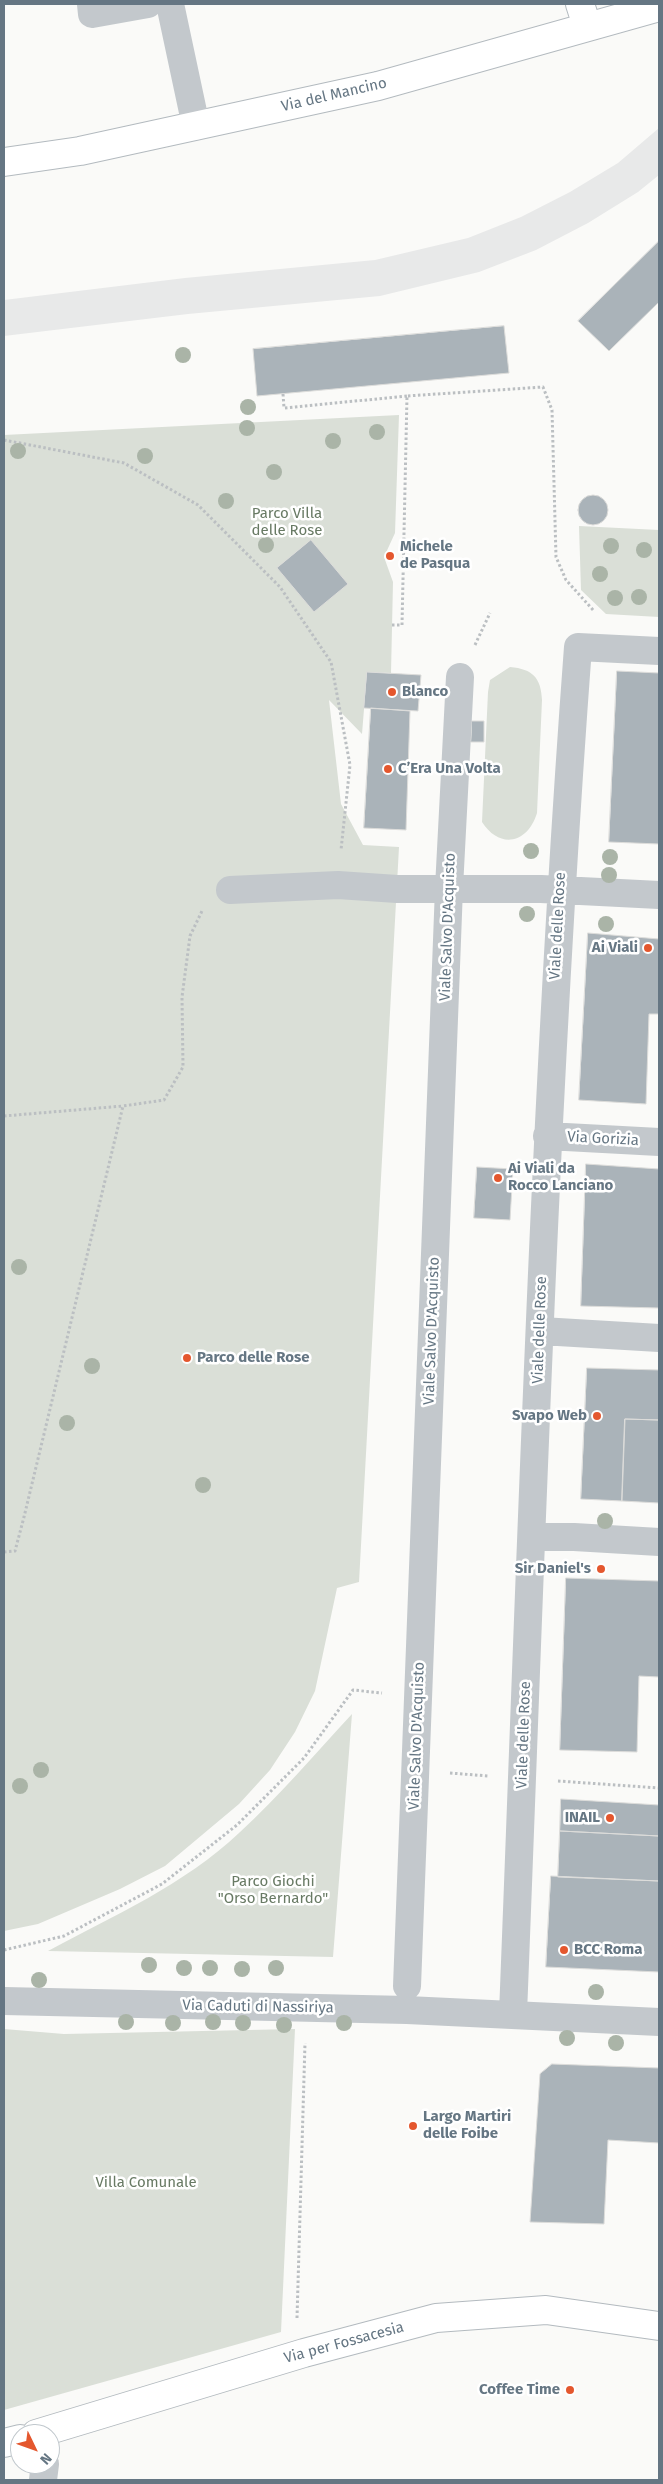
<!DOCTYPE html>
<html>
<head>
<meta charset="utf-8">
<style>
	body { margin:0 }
	#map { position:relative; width:663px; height:2484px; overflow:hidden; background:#fafaf8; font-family:"Fira Sans",sans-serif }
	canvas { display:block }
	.frame { position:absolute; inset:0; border:5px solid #657683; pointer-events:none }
	.north { position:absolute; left:10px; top:2424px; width:50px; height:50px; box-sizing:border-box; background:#fff; border:1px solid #c1c8cd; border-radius:50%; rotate:132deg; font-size:14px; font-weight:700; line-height:20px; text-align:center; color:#657683 }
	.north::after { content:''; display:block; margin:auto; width:18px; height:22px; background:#e4572e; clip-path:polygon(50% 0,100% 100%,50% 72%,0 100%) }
</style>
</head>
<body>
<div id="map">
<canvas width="663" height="2484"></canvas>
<div class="frame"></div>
<div class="north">N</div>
</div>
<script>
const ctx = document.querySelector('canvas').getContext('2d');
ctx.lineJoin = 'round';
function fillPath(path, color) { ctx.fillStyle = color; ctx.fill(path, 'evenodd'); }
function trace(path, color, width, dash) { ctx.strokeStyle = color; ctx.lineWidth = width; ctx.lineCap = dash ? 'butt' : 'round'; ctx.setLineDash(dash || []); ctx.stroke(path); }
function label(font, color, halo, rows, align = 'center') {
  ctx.font = font + ' "Fira Sans",sans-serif'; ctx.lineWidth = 5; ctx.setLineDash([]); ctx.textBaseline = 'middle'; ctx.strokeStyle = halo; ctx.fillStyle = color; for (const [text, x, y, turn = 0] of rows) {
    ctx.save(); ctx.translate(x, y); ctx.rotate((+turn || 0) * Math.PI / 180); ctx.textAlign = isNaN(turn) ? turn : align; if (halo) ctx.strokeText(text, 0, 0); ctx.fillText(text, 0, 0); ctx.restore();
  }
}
fillPath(new Path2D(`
	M 659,128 L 659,175 L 638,192 L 588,223 L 536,250 L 479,272 L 380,296 L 188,314 L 4,336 L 4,300 L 185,278 L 375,260 L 468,238 L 521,217 L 570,192 L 618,163 Z`), '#e8e9e9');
fillPath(new Path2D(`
	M 399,415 L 395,533 L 384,557 L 393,582 L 391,673 L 367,672 L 362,734 L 329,700 L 341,804 L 363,845 L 399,847 L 359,1582 L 337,1588 L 315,1691 L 295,1732 L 270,1770 L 239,1804 L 165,1866 L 120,1889 L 38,1924 L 4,1931 L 4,435 Z
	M 579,526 L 659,530 L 659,617 L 606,614 L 581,590 Z
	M 510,667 C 533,669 541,678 542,700 L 537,813 C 528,843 500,850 482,822 L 488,692 L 490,680 Z
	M 352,1714 L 333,1957 L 48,1951 C 113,1916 184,1885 239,1833 C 279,1796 315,1754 352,1714 Z
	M 4,2029 L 64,2034 L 295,2029 L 281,2332 L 4,2410 Z`), '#dadfd7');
const building = new Path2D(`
	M 659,241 L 659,302 L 609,351 L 578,321 Z
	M 504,326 L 509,373 L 257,396 L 253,349 Z
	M578 510a15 15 0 1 1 30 0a15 15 0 1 1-30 0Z
	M 311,540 L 348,584 L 314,612 L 277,568 Z
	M 617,671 L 659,673 L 659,844 L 609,842 Z
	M 367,672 L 421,675 L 418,711 L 364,708 Z
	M 371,708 L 410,711 L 406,830 L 364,828 Z
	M 472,721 L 484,721 L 484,742 L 471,742 Z
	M 588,933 L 659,939 L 659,1014 L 649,1014 L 646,1104 L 579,1100 Z
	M 586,1164 L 659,1169 L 659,1308 L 581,1306 Z
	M 477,1167 L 513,1169 L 510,1220 L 474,1218 Z
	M 587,1368 L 659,1370 L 659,1420 L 625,1419 L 622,1501 L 581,1499 Z
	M 625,1419 L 659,1420 L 659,1503 L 622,1501 Z
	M 566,1578 L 659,1581 L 659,1677 L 639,1676 L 637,1752 L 560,1750 Z
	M 561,1799 L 659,1805 L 659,1836 L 560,1831 Z
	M 560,1831 L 659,1836 L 659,1881 L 558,1877 Z
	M 551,1876 L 659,1881 L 659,1972 L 546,1967 Z
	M 552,2064 L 659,2068 L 659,2143 L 608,2140 L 604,2224 L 530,2222 L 540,2074 Z`);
fillPath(building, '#aab3b9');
trace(building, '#dcdcda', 1);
const secondary = new Path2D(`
	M 580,4 L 587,26
	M 4,162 L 80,151 L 378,86 L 659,7
	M 36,2434 L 304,2353 L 436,2318 L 546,2310 L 659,2326
	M 4,2443 L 20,2439`);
trace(secondary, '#b3babf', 30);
trace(new Path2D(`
	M 283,394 L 284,408 L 407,396
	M 4,440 L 124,463 L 198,505 L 280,587 L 331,662 L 350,765 L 341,850
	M 392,625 L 402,625 L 407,396 L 543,387 L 552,410 L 556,557 L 566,580 L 594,611
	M 475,645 L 490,613
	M 4,1116 L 123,1106
	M 4,1552 L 15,1551 L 24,1517 L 123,1106 L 164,1100 L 183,1067 L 182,997 L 190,936 L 202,911
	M 450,1773 L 488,1776
	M 558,1781 L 659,1788
	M 4,1950 L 64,1936 L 162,1884 L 237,1825 L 304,1758 L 353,1690 L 382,1693
	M 297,2318 L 305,2043`), '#bbbfc2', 3, [2.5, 2.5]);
trace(new Path2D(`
	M 91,4 L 92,14 L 148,4
	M 170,4 L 196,126
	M 230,890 L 338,885 L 397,889 L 541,889 L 659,895
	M 547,1136 L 659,1142
	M 541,1331 L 659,1338
	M 532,1537 L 574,1537 L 659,1542
	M 407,1986 L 449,888 L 460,677
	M 4,2001 L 407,2010 L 659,2022
	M 513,2014 C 531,1558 544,1102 578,647 L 659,651
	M 43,2480 L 45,2464`), '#c3c8cc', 28);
trace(secondary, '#fff', 28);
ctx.fillStyle = '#aab4a7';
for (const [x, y] of [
	[183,355],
	[248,407],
	[247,428],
	[377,432],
	[333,441],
	[18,451],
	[145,456],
	[274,472],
	[226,501],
	[266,545],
	[611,546],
	[644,550],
	[600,574],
	[639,597],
	[615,598],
	[531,851],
	[610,857],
	[609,875],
	[527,914],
	[606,924],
	[19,1267],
	[92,1366],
	[67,1423],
	[203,1485],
	[605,1521],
	[41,1770],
	[20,1786],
	[149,1965],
	[184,1968],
	[210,1968],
	[276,1968],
	[242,1969],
	[39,1980],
	[596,1992],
	[126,2022],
	[213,2022],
	[173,2023],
	[243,2023],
	[344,2023],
	[284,2025],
	[567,2038],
	[616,2043]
]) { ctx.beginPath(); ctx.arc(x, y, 8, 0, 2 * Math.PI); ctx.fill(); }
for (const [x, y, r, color] of [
	[390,556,5,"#e4572e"],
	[392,692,5,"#e4572e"],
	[388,769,5,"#e4572e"],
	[648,948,5,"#e4572e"],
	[498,1178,5,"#e4572e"],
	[187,1358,5,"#e4572e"],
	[597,1416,5,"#e4572e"],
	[601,1569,5,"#e4572e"],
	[610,1818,5,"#e4572e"],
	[564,1950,5,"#e4572e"],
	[413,2126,5,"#e4572e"],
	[570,2390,5,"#e4572e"]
]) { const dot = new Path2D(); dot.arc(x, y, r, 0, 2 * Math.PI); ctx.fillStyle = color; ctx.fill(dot); trace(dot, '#fff', 2); }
label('15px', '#657683', '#fff', [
	["Via del Mancino",334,95,-13],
	["Viale delle Rose",558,926,-87],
	["Viale Salvo D'Acquisto",448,927,-88],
	["Via Gorizia",603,1139,3],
	["Viale delle Rose",540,1330,-88],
	["Viale Salvo D'Acquisto",432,1331,-88],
	["Viale delle Rose",524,1735,-88],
	["Viale Salvo D'Acquisto",417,1736,-88],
	["Via Caduti di Nassiriya",258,2007,1],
	["Via per Fossacesia",344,2343,-15]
]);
label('15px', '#687a64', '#fff', [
	["Parco Villa",287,514],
	["delle Rose",287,531],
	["Parco Giochi",273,1882],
	["\"Orso Bernardo\"",273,1899],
	["Villa Comunale",146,2183]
]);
label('bold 15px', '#657683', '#fff', [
	["Michele",400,547],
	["de Pasqua",400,564],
	["Blanco",402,692],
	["C’Era Una Volta",398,769],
	["Ai Viali",638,948,"right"],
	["Ai Viali da",508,1169],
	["Rocco Lanciano",508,1186],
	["Parco delle Rose",197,1358],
	["Svapo Web",587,1416,"right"],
	["Sir Daniel's",591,1569,"right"],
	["INAIL",600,1818,"right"],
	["BCC Roma",574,1950],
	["Largo Martiri",423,2117],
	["delle Foibe",423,2134],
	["Coffee Time",560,2390,"right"]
], 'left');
</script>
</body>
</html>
